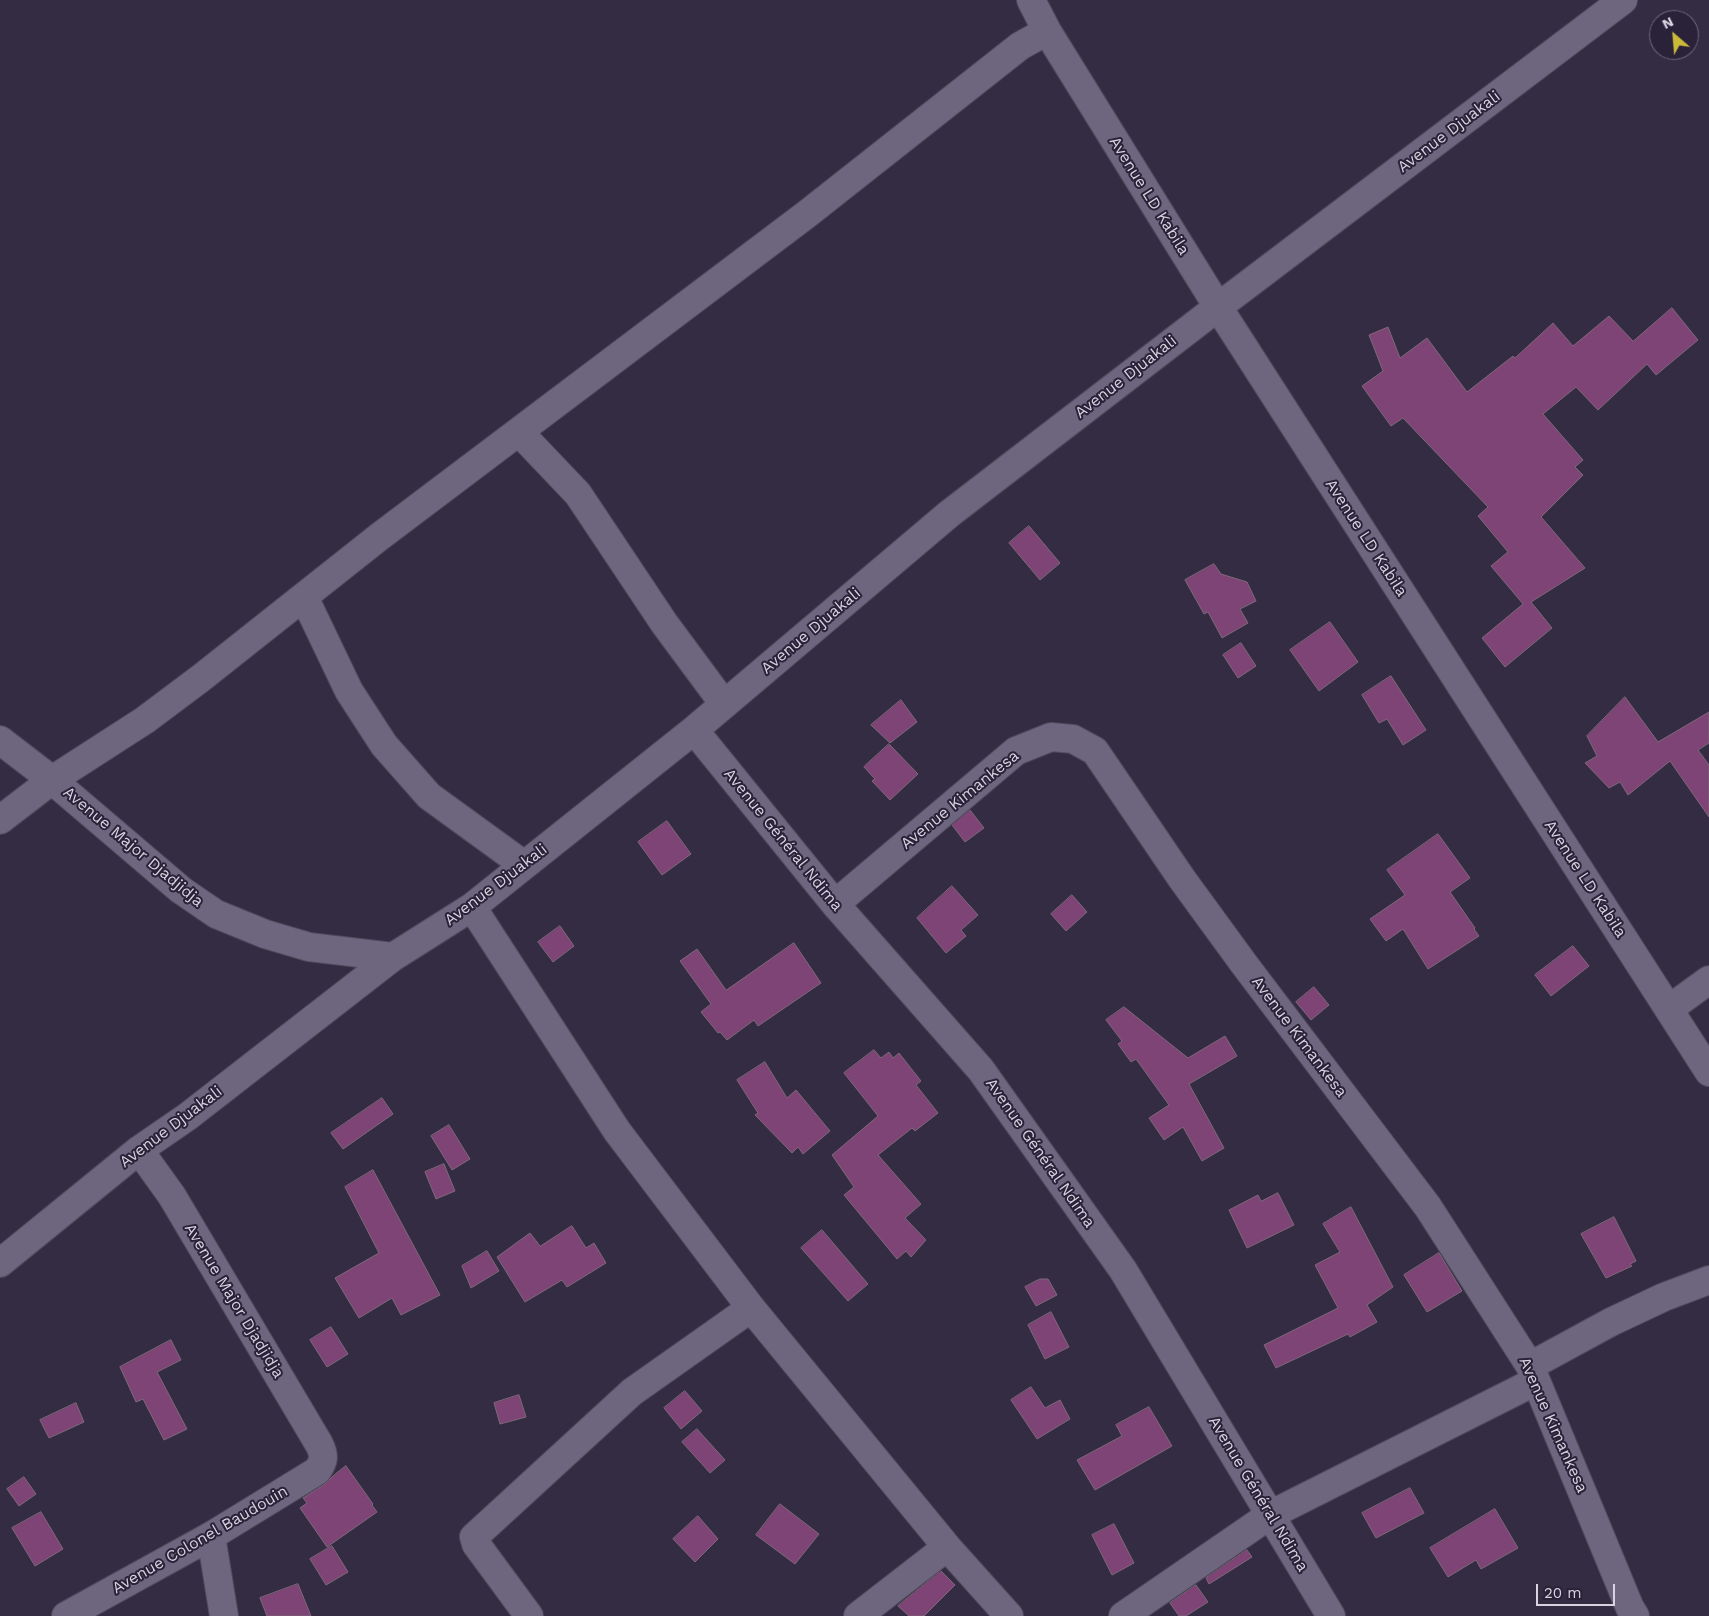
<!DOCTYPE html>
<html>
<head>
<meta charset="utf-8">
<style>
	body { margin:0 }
	#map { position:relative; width:1709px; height:1616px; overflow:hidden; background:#342c42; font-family:"Work Sans",sans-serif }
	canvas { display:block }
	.north { position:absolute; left:1649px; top:10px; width:50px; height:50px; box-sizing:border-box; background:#2a2238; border:1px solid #6f697c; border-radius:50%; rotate:333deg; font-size:14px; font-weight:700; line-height:20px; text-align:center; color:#d7d3e1 }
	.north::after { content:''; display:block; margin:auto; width:18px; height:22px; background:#cbba39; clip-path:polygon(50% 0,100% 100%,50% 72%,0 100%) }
	.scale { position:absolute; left:1536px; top:1584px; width:79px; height:22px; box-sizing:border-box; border:2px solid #d7d3e1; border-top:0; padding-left:6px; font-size:15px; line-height:18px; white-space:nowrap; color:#d7d3e1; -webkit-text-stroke:4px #2a2238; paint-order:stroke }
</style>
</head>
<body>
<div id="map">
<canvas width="1709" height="1616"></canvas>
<div class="north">N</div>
<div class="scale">20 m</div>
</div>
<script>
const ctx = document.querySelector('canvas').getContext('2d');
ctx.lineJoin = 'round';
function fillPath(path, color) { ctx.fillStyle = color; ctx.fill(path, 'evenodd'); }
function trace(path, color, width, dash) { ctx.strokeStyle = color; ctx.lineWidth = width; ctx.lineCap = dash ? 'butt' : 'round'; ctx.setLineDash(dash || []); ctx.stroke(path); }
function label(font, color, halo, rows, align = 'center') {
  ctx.font = font + ' "Work Sans",sans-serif'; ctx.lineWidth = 4; ctx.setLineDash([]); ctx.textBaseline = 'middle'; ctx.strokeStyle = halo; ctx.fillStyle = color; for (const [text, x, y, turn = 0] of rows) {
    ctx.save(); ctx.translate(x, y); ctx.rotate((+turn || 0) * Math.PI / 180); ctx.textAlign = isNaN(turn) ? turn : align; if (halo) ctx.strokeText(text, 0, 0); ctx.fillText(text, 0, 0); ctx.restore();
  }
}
const building = new Path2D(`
	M 1672,308 L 1698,340 L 1656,375 L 1647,364 L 1598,410 L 1576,387 L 1543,414 L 1583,460 L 1575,467 L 1583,475 L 1541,517 L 1585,568 L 1531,602 L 1552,628 L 1505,667 L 1482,638 L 1523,604 L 1491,566 L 1508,552 L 1478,516 L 1488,507 L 1403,418 L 1391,426 L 1362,386 L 1383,371 L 1369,335 L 1388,327 L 1400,358 L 1427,338 L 1467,392 L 1513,356 L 1515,358 L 1553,323 L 1573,346 L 1609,316 L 1633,341 Z
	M 1029,526 L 1060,563 L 1040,580 L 1009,543 Z
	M 1214,564 L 1221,574 L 1247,582 L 1256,601 L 1240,609 L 1248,623 L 1222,638 L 1208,612 L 1204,614 L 1185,580 Z
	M 1330,622 L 1358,662 L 1319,691 L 1290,650 Z
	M 1241,643 L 1256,666 L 1238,678 L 1223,655 Z
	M 1391,676 L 1426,730 L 1403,745 L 1387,719 L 1379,723 L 1362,695 Z
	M 1625,697 L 1658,742 L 1709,712 L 1709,743 L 1698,750 L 1709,765 L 1709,817 L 1670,761 L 1628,795 L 1620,782 L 1609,788 L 1585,763 L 1597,756 L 1587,736 Z
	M 901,700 L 917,722 L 890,743 L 871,725 Z
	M 889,744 L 918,774 L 890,800 L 872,781 L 875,779 L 864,767 Z
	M 970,810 L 984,828 L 965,842 L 952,825 Z
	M 667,821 L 691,854 L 662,875 L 638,842 Z
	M 1438,834 L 1470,878 L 1450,892 L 1475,928 L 1474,929 L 1479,936 L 1428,969 L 1403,929 L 1386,941 L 1370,919 L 1405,895 L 1387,870 Z
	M 952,886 L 978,915 L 961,930 L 966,936 L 946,953 L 917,918 Z
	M 1072,895 L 1087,912 L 1066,931 L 1051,914 Z
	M 560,926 L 574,946 L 553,962 L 538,942 Z
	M 794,943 L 821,983 L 758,1026 L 754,1020 L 727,1040 L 720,1032 L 718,1033 L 701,1012 L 711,1004 L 680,961 L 697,949 L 726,990 Z
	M 1573,946 L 1589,966 L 1551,996 L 1535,975 Z
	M 1314,987 L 1329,1005 L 1311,1020 L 1296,1002 Z
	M 1124,1007 L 1188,1058 L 1225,1036 L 1237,1056 L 1189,1084 L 1224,1148 L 1202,1161 L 1183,1127 L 1164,1140 L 1149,1118 L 1169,1105 L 1136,1059 L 1131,1062 L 1118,1044 L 1122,1041 L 1106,1020 Z
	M 874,1050 L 881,1058 L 889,1052 L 893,1058 L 899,1053 L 921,1081 L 916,1085 L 938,1113 L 915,1131 L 912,1128 L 878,1155 L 921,1204 L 905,1218 L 926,1240 L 911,1257 L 906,1251 L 897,1259 L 844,1195 L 854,1187 L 832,1155 L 878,1116 L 844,1073 Z
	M 765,1062 L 787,1098 L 796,1090 L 830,1131 L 803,1154 L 798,1147 L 792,1153 L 755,1115 L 758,1113 L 737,1080 Z
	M 382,1098 L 393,1114 L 343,1149 L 331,1133 Z
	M 449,1125 L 470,1159 L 452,1170 L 431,1136 Z
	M 444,1164 L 455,1191 L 436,1199 L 425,1172 Z
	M 373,1170 L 440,1295 L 401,1315 L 392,1298 L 359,1318 L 335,1278 L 379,1253 L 345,1187 Z
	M 1278,1193 L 1294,1225 L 1247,1248 L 1229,1210 L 1258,1195 L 1261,1201 Z
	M 1351,1207 L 1393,1287 L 1367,1305 L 1377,1322 L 1350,1337 L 1348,1334 L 1276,1368 L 1264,1345 L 1338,1308 L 1315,1265 L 1340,1252 L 1323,1224 Z
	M 1614,1217 L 1636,1261 L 1630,1264 L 1632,1266 L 1606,1278 L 1581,1234 Z
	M 572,1226 L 586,1248 L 594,1243 L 606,1263 L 567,1287 L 562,1280 L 525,1302 L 497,1257 L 530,1233 L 540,1246 Z
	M 822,1230 L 868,1284 L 848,1301 L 801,1248 Z
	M 487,1251 L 499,1271 L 471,1288 L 462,1266 Z
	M 1439,1253 L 1462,1291 L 1427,1312 L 1404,1275 Z
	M 1040,1279 L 1048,1279 L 1057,1295 L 1036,1306 L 1025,1287 Z
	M 1051,1312 L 1069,1347 L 1045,1359 L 1028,1325 Z
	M 331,1327 L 348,1354 L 327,1367 L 310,1340 Z
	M 171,1340 L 181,1360 L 157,1372 L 187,1429 L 164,1440 L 143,1399 L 136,1402 L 120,1367 Z
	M 1031,1387 L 1045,1408 L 1060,1400 L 1070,1419 L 1037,1439 L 1011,1400 Z
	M 685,1391 L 702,1411 L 681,1429 L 664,1408 Z
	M 519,1395 L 526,1417 L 500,1424 L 494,1403 Z
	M 76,1403 L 84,1422 L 49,1438 L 40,1420 Z
	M 1149,1407 L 1172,1446 L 1095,1490 L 1077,1460 L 1122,1436 L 1116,1425 Z
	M 697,1429 L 725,1460 L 710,1473 L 682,1442 Z
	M 346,1466 L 373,1504 L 372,1505 L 377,1512 L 327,1547 L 300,1508 L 307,1503 L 303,1498 L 325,1484 L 333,1476 Z
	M 24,1477 L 36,1494 L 19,1506 L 7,1489 Z
	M 1410,1488 L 1424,1513 L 1376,1538 L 1362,1513 Z
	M 780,1504 L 819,1534 L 795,1564 L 756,1535 Z
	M 1495,1509 L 1518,1548 L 1481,1569 L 1476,1560 L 1448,1577 L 1430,1548 Z
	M 41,1512 L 63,1549 L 35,1566 L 12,1528 Z
	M 698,1516 L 718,1539 L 695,1562 L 673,1539 Z
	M 1114,1524 L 1134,1563 L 1112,1575 L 1092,1535 Z
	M 332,1546 L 348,1572 L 326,1585 L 310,1559 Z
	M 1247,1550 L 1252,1557 L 1209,1584 L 1206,1578 Z
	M 941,1571 L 955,1585 L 924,1616 L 909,1616 L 898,1606 Z
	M 298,1584 L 311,1616 L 267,1616 L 260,1598 Z
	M 1196,1585 L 1208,1602 L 1186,1616 L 1179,1616 L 1170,1603 Z`);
fillPath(building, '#7d4475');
trace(building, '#7f687b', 1);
const street = new Path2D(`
	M 1031,0 L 1047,31 L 1218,307 L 1709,1072
	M 519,432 L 578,494 L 664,623 L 724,704
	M 304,597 L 349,691 L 384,745 L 429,796 L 524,865
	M 694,730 L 835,904 L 981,1070 L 1123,1270 L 1331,1616
	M 0,740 L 52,780 L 181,890 L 216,914 L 265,934 L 309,947 L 393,957
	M 0,820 L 52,780 L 145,720 L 201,678 L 379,537 L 807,214 L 1020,46 L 1047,31
	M 835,904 L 1016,751 L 1051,737 L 1073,739 L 1095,751 L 1182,879 L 1244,964 L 1428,1207 L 1530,1366 L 1630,1608 L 1635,1616
	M 472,907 L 617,1131 L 751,1308 L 947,1547 L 1009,1616
	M 1669,1009 L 1709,980
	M 0,1263 L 139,1150 L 187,1117 L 393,957 L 472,907 L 694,730 L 949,514 L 1218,307 L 1623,0
	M 1530,1366 L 1611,1322 L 1664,1297 L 1709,1280
	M 211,1536 L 224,1616
	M 66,1616 L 211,1536 L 317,1471 C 324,1461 325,1456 319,1444 L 172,1196 L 139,1150
	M 529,1616 L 476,1544 L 474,1537 L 632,1392 L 751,1308
	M 858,1616 L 947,1547
	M 1123,1616 L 1270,1515 L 1536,1381`);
trace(street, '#50495c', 30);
trace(street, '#6e657e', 28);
label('16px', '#d7d3e1', '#2a2238', [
	["Avenue Djuakali",1449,132,-37],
	["Avenue LD Kabila",1149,196,58],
	["Avenue Djuakali",1126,377,-38],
	["Avenue LD Kabila",1366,538,57],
	["Avenue Djuakali",811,631,-40],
	["Avenue Kimankesa",960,800,-39],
	["Avenue Général Ndima",783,840,51],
	["Avenue Major Djadjidja",133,847,40],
	["Avenue LD Kabila",1585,879,57],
	["Avenue Djuakali",496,885,-37],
	["Avenue Kimankesa",1299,1037,53],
	["Avenue Djuakali",171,1127,-37],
	["Avenue Général Ndima",1040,1153,55],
	["Avenue Major Djadjidja",234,1301,59],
	["Avenue Kimankesa",1553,1425,66],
	["Avenue Général Ndima",1258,1494,59],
	["Avenue Colonel Baudouin",200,1540,-30]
]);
</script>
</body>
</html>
